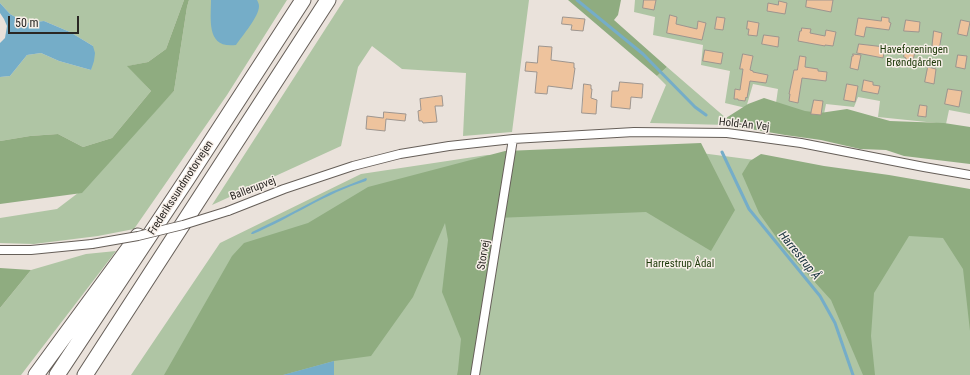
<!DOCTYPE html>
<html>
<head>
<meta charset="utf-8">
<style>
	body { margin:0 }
	#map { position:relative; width:970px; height:375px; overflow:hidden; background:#eae2db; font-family:"Roboto Condensed",sans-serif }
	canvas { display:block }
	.scale { position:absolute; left:8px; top:16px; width:71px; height:18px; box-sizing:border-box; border:2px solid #2a2724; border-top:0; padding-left:5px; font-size:12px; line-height:14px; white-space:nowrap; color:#2a2724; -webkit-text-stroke:3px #f7efe8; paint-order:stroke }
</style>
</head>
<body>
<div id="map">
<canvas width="970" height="375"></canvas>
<div class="scale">50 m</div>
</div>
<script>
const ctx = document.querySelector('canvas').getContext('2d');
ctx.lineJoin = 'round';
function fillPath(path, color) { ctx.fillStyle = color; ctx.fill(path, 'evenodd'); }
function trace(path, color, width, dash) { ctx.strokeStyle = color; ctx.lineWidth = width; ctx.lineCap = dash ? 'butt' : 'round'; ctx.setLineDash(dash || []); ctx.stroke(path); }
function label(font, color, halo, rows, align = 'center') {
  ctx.font = font + ' "Roboto Condensed",sans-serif'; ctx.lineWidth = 3; ctx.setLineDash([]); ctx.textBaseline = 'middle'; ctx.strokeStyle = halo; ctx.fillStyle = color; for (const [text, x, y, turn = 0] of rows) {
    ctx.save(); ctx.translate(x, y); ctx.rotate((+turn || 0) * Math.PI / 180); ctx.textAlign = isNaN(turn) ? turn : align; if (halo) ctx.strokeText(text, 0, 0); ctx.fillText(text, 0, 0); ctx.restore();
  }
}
fillPath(new Path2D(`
	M 0,0 L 184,0 L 166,49 L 148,62 L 128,66 L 151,91 L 112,138 L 83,147 L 58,134 L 30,136 L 0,141 L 0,77 L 10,76 L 27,55 L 41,53 L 59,61 L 91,70 L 93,46 L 70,32 L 44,21 L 26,23 L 10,14 L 0,3 Z
	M 189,0 L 287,0 L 227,95 L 134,229 L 98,236 L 34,244 L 0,243 L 0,218 L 57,209 L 78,193 L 174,91 L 187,7 Z
	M 344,0 L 529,0 L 512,132 L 463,136 L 466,73 L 402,69 L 372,46 L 358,67 L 341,146 L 212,205 Z
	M 635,0 L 970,0 L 970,114 L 949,110 L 946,124 L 878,117 L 880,101 L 858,97 L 854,107 L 826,104 L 823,119 L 775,110 L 778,89 L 753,84 L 746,108 L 725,103 L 730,71 L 701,65 L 703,45 L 653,35 L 655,17 L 634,12 Z
	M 667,67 L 726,118 L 727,125 L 650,123 L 666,85 L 657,76 Z
	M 693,152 L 778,163 L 970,193 L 970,375 L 131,375 L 220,243 L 361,174 L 487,155 Z
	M 116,251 L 21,375 L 0,375 L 0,308 L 31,270 L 86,254 Z`), '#afc5a4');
fillPath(new Path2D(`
	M 184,0 L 189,0 L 187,7 L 174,91 L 82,193 L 0,204 L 0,141 L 30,136 L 58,134 L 83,147 L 112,138 L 151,91 L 127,66 L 148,62 L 166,49 Z
	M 568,0 L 621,0 L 618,15 L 614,20 L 667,67 L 657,76 Z
	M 764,98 L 805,111 L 820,113 L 847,109 L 890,121 L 944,123 L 970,127 L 970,164 L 904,156 L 886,150 L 860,149 L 821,140 L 785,135 L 727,125 L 726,118 L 748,104 Z
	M 701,143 L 735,210 L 711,251 L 646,212 L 496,218 L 472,375 L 457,375 L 458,370 L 461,339 L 442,292 L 448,240 L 445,223 L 413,297 L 371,356 L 334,361 L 283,375 L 164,375 L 232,256 L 244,243 L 308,223 L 368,187 L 505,151 Z
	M 761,154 L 824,166 L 889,175 L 970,189 L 970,331 L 963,269 L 943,238 L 909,236 L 874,293 L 871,336 L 875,375 L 863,375 L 831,300 L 784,248 L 759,213 L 742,174 L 750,161 Z
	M 0,268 L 31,270 L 0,308 Z`), '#8fac80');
fillPath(new Path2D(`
	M 211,0 L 257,0 C 258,2 259,4 259,6 C 259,17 242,36 236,45 C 206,49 211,20 211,0 Z
	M 0,3 L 10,14 L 26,23 L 44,21 L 70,32 L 93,46 L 95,53 L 94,61 L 91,70 L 59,61 L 41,53 L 27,55 L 10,76 L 0,77 L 0,43 L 5,38 L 7,26 L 4,19 L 0,13 Z
	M 366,178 L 367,179 L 366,181 C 326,193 291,218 253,234 L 251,234 L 252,232 L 285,216 L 331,192 Z
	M 334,361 L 334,375 L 283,375 Z`), '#75adc8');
trace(new Path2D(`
	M 577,0 L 643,54 L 695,107 L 706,115
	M 722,152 L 749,209 L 820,296 L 835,323 L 853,375`), '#75adc8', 3);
const building = new Path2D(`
	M 644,0 L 656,0 L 654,10 L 643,8 Z
	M 807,0 L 833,0 L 831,12 L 806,7 Z
	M 779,1 L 787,3 L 785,14 L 767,11 L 768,3 L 778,5 Z
	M 670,15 L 677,17 L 676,24 L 697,29 L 698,21 L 706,23 L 702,40 L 667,33 Z
	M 563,17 L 585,19 L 583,31 L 571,30 L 572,25 L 562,24 Z
	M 717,17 L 725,18 L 723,30 L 715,29 Z
	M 882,17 L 889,18 L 889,22 L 891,23 L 889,30 L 866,27 L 864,37 L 855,35 L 858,18 L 881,21 Z
	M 906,20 L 920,22 L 919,32 L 904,31 Z
	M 961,20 L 970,22 L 967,36 L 958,34 Z
	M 748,21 L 759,23 L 757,36 L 748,35 L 749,29 L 747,29 Z
	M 802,28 L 811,29 L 810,33 L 825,36 L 826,30 L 836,32 L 833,46 L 825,45 L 825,46 L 798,41 L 800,31 L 801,31 Z
	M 934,31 L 942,33 L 939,50 L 932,49 Z
	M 764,35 L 779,37 L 778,47 L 762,44 Z
	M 859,44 L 885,47 L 883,58 L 857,53 Z
	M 539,46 L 552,47 L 551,60 L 574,63 L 574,68 L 575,68 L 572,89 L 548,86 L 547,94 L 535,93 L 537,72 L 525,71 L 526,62 L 537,63 Z
	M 905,48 L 915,50 L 913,62 L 906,61 L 906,58 L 904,57 Z
	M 705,50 L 723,53 L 721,64 L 703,61 Z
	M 743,54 L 753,56 L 750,70 L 753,71 L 753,72 L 768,75 L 766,83 L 750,81 L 747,98 L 746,97 L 745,101 L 738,100 L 738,99 L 734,99 L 735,89 L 740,90 L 743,69 L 740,69 Z
	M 853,54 L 861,55 L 858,70 L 850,68 L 852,56 L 853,56 Z
	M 958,55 L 967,56 L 965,69 L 956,67 Z
	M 800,56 L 806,57 L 805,67 L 818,69 L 818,71 L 827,72 L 826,81 L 802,78 L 798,103 L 789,101 L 790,94 L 789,94 L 794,70 L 797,70 Z
	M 928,67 L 936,69 L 934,84 L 925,82 Z
	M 864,80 L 873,82 L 873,85 L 880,86 L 878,94 L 862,91 Z
	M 620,82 L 643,84 L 642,98 L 631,97 L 630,109 L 611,107 L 612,91 L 618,91 Z
	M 584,84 L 591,85 L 591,89 L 592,89 L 591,98 L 597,100 L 596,114 L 582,113 Z
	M 847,84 L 858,86 L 855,102 L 844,100 Z
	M 948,89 L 962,91 L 959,107 L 945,104 Z
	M 442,96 L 443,106 L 435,106 L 437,122 L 423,123 L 422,121 L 419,121 L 418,111 L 421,110 L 420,99 Z
	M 814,100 L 823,101 L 821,115 L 811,114 Z
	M 920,105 L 927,106 L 926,117 L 918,116 Z
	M 384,112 L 406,114 L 405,121 L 386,119 L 385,131 L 366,129 L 367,116 L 383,118 Z`);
fillPath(building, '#eec39d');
trace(building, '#9d958f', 1);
const street = new Path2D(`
	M 228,211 L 284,189 L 353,166 L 400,154 L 449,146 L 513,139 L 634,132 L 727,133 L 801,143 L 924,167 L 970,175
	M 0,250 L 31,250 L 92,244
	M 475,375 L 513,139`);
const highway = new Path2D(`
	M 36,375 L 138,236
	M 57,375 L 187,179 L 303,0
	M 85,375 L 328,0`);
trace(street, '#665f59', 10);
trace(highway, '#665f59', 17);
trace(street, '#fff', 8);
trace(highway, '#fff', 15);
const streetBridge = new Path2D(`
	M 92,244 L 138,236 L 183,225 L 228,211`);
trace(streetBridge, '#665f59', 10, []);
trace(streetBridge, '#fff', 8);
label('11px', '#1d3909', '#f7efe8', [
	["Haveforeningen",914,50],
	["Brøndgården",914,63],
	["Harrestrup Ådal",680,264]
]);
label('11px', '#2a2724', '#f7efe8', [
	["Hold-An Vej",744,125,6],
	["Frederikssundmotorvejen",181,188,-57],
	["Ballerupvej",253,189,-21],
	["Storvej",484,255,-81]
]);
label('italic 12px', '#122e3a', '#f7efe8', [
	["Harrestrup Å",799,256,51]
]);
</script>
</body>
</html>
